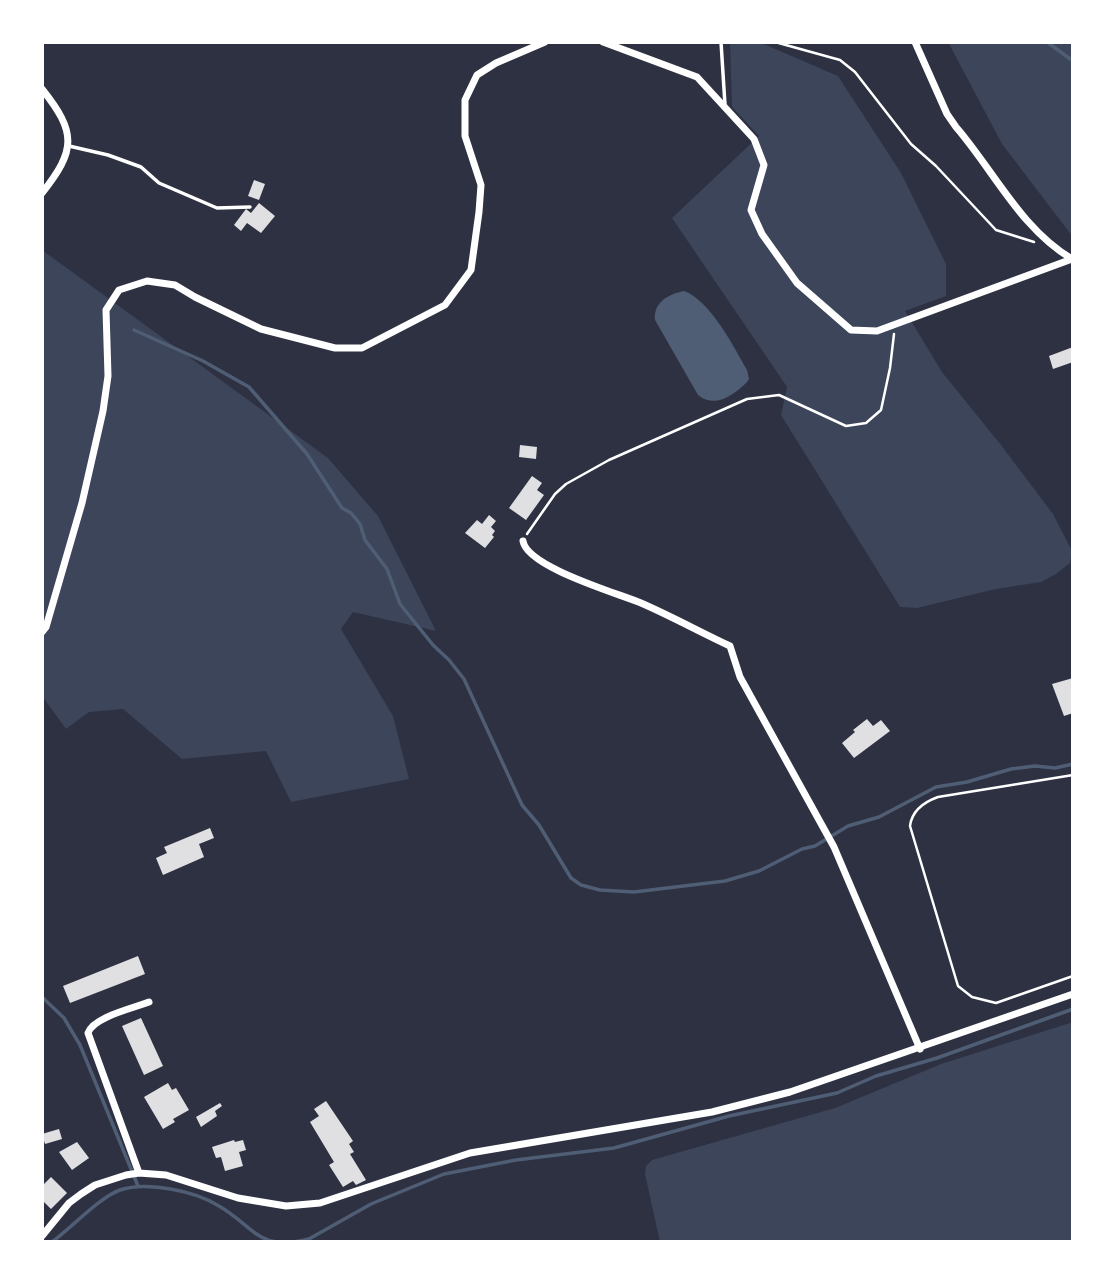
<!DOCTYPE html>
<html>
<head>
<meta charset="utf-8">
<style>
	body { margin:0 }
	#map { position:relative; width:1115px; height:1284px; overflow:hidden; background:#2d3142; font-family:Literata,serif }
	canvas { display:block }
	.frame { position:absolute; inset:0; border:44px solid #fff; pointer-events:none }
</style>
</head>
<body>
<div id="map">
<canvas width="1115" height="1284"></canvas>
<div class="frame"></div>
</div>
<script>
const ctx = document.querySelector('canvas').getContext('2d');
ctx.lineJoin = 'round';
function fillPath(path, color) { ctx.fillStyle = color; ctx.fill(path, 'evenodd'); }
function trace(path, color, width, dash) { ctx.strokeStyle = color; ctx.lineWidth = width; ctx.lineCap = dash ? 'butt' : 'round'; ctx.setLineDash(dash || []); ctx.stroke(path); }
fillPath(new Path2D(`
	M 730,42 L 759,42 L 838,76 L 901,173 L 946,264 L 946,296 L 905,311 L 942,372 L 1001,445 L 1053,514 L 1072,551 L 1070,563 L 1056,574 L 1041,582 L 996,589 L 917,608 L 900,607 L 781,415 L 787,387 L 672,218 L 759,136 L 732,107 Z
	M 948,42 L 1073,42 L 1073,237 L 1002,144 Z
	M 42,250 L 328,458 L 378,516 L 436,631 L 353,612 L 341,629 L 393,716 L 409,779 L 291,802 L 266,751 L 182,759 L 123,709 L 89,712 L 66,729 L 42,696 Z
	M 1073,1022 L 1073,1242 L 660,1242 L 645,1174 L 646,1166 L 652,1160 L 835,1108 L 941,1064 Z`), '#3c4559');
fillPath(new Path2D(`
	M 684,291 C 710,300 734,347 747,370 L 749,379 L 747,382 C 734,395 715,409 698,395 L 655,320 C 653,303 668,294 684,291 Z`), '#4f5d75');
trace(new Path2D(`
	M 1047,42 L 1073,61
	M 134,330 L 203,361 L 249,387 L 307,454 L 342,508 L 351,513 L 360,524 L 365,540 L 387,569 L 400,604 L 433,645 L 449,660 L 464,679 L 522,805 L 539,825 L 571,878 L 581,885 L 600,890 L 634,892 L 725,881 L 759,871 L 802,849 L 815,846 L 848,826 L 879,817 L 936,787 L 967,782 L 1011,769 L 1035,766 L 1055,768 L 1073,764
	M 42,997 L 64,1018 L 80,1045 L 138,1186
	M 52,1242 C 71,1228 100,1197 120,1190 C 147,1181 195,1191 219,1206 C 255,1227 258,1252 309,1239 L 371,1204 L 444,1174 L 516,1160 L 614,1148 L 729,1116 L 837,1093 L 876,1076 L 937,1058 L 1073,1009`), '#4f5d75', 3.5);
fillPath(new Path2D(`
	M 254,180 L 265,184 L 259,200 L 248,196 Z
	M 259,203 L 275,216 L 261,233 L 247,223 L 241,231 L 234,225 L 246,209 L 251,213 Z
	M 1073,347 L 1073,362 L 1053,369 L 1049,356 Z
	M 520,445 L 537,447 L 536,459 L 519,457 Z
	M 532,476 L 542,483 L 537,490 L 544,495 L 526,520 L 509,508 Z
	M 489,515 L 496,521 L 491,527 L 495,531 L 492,535 L 494,537 L 485,548 L 465,533 L 477,520 L 482,524 Z
	M 1073,678 L 1073,713 L 1064,716 L 1052,684 Z
	M 867,719 L 873,726 L 881,720 L 890,731 L 854,758 L 842,743 L 855,732 L 853,730 Z
	M 210,828 L 214,838 L 199,844 L 204,857 L 163,875 L 156,858 L 167,853 L 164,847 Z
	M 138,956 L 145,974 L 70,1003 L 63,986 Z
	M 141,1018 L 163,1066 L 144,1075 L 122,1026 Z
	M 168,1083 L 172,1090 L 176,1088 L 189,1110 L 173,1119 L 175,1122 L 163,1129 L 144,1097 Z
	M 326,1101 L 353,1141 L 349,1144 L 354,1152 L 350,1154 L 366,1180 L 356,1185 L 353,1181 L 343,1187 L 329,1165 L 334,1162 L 310,1122 L 319,1116 L 314,1109 Z
	M 220,1103 L 222,1106 L 215,1111 L 217,1116 L 201,1127 L 196,1117 Z
	M 59,1129 L 62,1139 L 45,1144 L 42,1134 Z
	M 234,1140 L 235,1142 L 243,1140 L 246,1150 L 239,1152 L 243,1166 L 225,1171 L 221,1157 L 216,1158 L 212,1147 Z
	M 77,1142 L 89,1158 L 72,1170 L 59,1152 Z
	M 51,1177 L 67,1193 L 51,1209 L 42,1200 L 42,1186 Z`), '#e0e0e3');
trace(new Path2D(`
	M 775,42 L 840,60 L 855,72 L 911,144 L 936,166 L 996,230 L 1034,242
	M 527,534 L 555,494 L 566,484 L 609,460 L 747,399 L 779,395 L 846,426 L 866,423 L 881,410 L 890,368 L 894,334
	M 1073,775 L 938,797 C 924,802 912,810 910,826 L 958,986 L 972,997 L 996,1003 L 1073,976`), '#fff', 2.5);
trace(new Path2D(`
	M 721,42 L 725,105
	M 69,146 L 108,155 L 141,167 L 159,183 L 217,208 L 250,207`), '#fff', 3.5);
trace(new Path2D(`
	M 603,42 L 697,77 L 754,139 L 764,165 L 751,210 L 762,234 L 797,283 L 851,330 L 877,331 L 1072,259
	M 915,42 L 947,114 L 956,127 C 994,171 1021,229 1072,259
	M 42,89 C 77,133 76,150 42,193
	M 523,541 C 527,567 617,593 641,603 C 671,616 700,632 730,646 L 740,677 L 834,847 L 920,1049
	M 42,632 L 46,627 L 82,503 L 103,411 L 108,376 L 106,310 L 119,290 L 147,281 L 175,285 L 195,297 L 261,329 L 335,348 L 362,348 L 445,305 L 471,270 L 479,212 L 481,185 L 465,136 L 465,100 L 477,75 L 496,63 L 545,42
	M 139,1173 L 88,1033 C 93,1017 134,1008 149,1002
	M 42,1236 L 69,1203 L 81,1194 L 95,1185 L 126,1175 L 139,1173 L 166,1175 L 238,1198 L 286,1206 L 320,1203 L 470,1153 L 712,1112 L 790,1092 L 1073,994`), '#fff', 7);
</script>
</body>
</html>
